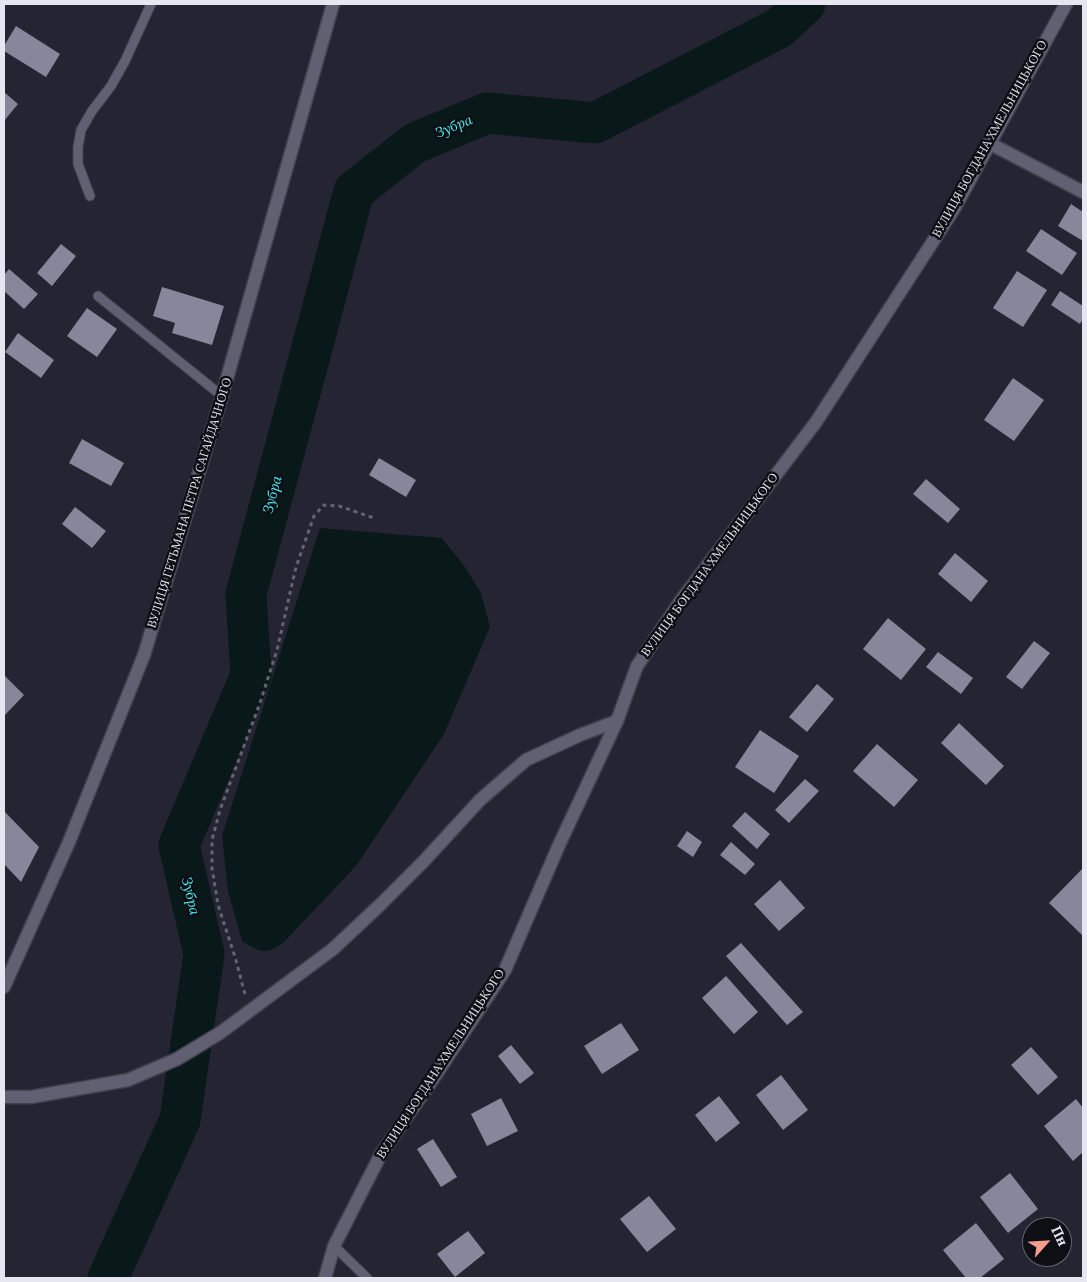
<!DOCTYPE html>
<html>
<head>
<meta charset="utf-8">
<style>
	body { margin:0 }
	#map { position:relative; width:1087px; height:1282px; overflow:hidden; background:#252433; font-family:Lora,serif }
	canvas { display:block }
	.frame { position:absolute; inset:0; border:5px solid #e6e6f0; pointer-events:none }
	.north { position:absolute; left:1022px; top:1217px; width:50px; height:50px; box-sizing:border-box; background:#0e0e15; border:1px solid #64646d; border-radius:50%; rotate:64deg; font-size:14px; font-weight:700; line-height:20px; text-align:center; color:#e6e6f0 }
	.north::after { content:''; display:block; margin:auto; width:18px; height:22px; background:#f59d8f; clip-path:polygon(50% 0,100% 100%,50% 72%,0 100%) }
</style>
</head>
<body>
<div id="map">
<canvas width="1087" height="1282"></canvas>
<div class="frame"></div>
<div class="north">Пн</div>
</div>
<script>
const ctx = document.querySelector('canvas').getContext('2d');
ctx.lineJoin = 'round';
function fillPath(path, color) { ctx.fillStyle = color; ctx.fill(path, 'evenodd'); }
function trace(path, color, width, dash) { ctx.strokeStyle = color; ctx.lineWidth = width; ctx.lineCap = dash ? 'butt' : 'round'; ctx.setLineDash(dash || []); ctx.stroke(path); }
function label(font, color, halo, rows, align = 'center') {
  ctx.font = font + ' Lora,serif'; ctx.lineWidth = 5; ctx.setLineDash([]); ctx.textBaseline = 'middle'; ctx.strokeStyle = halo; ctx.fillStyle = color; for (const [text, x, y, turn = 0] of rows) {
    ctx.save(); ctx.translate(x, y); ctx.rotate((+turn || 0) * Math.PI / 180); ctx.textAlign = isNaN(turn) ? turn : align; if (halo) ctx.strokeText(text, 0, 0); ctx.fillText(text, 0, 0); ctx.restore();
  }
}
fillPath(new Path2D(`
	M 320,528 L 442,538 L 465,567 L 481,593 L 490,627 L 444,734 L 356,866 L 284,942 C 265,955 261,953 242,941 L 228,891 L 222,836 Z`), '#091919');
trace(new Path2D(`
	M 108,1278 L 180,1120 L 204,954 L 179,845 L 251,675 L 246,594 L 354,191 L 415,143 L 487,113 L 595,123 L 779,28 L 805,4`), '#091919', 41);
fillPath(new Path2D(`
	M 16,26 L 60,54 L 46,77 L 4,51 L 4,46 Z
	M 4,92 L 18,104 L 4,121 Z
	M 1071,204 L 1083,212 L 1083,241 L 1058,226 Z
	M 1041,229 L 1077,253 L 1062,275 L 1026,251 Z
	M 61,244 L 76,256 L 52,286 L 37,273 Z
	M 9,269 L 38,294 L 24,309 L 4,291 L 4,275 Z
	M 1017,271 L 1047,290 L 1023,327 L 993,308 Z
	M 162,287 L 224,306 L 212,345 L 172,333 L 175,323 L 153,316 Z
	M 1060,291 L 1083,306 L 1083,319 L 1080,324 L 1051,305 Z
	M 87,308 L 117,329 L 97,357 L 67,336 Z
	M 18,333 L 54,360 L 41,378 L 5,352 Z
	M 1013,378 L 1044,400 L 1014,441 L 984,420 Z
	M 82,439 L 124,463 L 111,486 L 69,463 Z
	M 379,458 L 416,480 L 406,497 L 369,475 Z
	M 926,479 L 960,509 L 948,523 L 913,494 Z
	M 75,507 L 106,531 L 92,548 L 62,524 Z
	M 955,553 L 988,581 L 971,602 L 938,574 Z
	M 888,618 L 926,649 L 901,680 L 863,649 Z
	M 1034,641 L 1050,653 L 1022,689 L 1006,677 Z
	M 938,652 L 973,678 L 961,694 L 926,667 Z
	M 4,675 L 24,695 L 5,715 L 4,714 Z
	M 817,684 L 834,699 L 807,732 L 789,717 Z
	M 959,723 L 1004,766 L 986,785 L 941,743 Z
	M 760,730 L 799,756 L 774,793 L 735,767 Z
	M 877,744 L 918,780 L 894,807 L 853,771 Z
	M 805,779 L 819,791 L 789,823 L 775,810 Z
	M 4,811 L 39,847 L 21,882 L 4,864 Z
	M 745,812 L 770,834 L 757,849 L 732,826 Z
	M 687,831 L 702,842 L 693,857 L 677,846 Z
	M 731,842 L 755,864 L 745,875 L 720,855 Z
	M 1083,868 L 1083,936 L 1049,903 Z
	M 780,880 L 805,908 L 779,931 L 754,904 Z
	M 741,943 L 803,1012 L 787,1025 L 726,956 Z
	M 726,976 L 758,1012 L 734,1034 L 702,998 Z
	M 621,1023 L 639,1050 L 602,1074 L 584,1046 Z
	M 511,1045 L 534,1073 L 520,1084 L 498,1056 Z
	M 1031,1047 L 1058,1077 L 1038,1095 L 1011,1065 Z
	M 781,1075 L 808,1110 L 783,1130 L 756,1095 Z
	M 719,1096 L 740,1123 L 716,1142 L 695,1115 Z
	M 501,1098 L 518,1131 L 487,1146 L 471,1114 Z
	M 1076,1099 L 1083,1108 L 1083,1152 L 1073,1161 L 1044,1126 Z
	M 433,1139 L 457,1177 L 441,1187 L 417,1149 Z
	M 1010,1173 L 1038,1209 L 1008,1233 L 980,1197 Z
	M 649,1196 L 676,1229 L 647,1252 L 620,1219 Z
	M 976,1223 L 1004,1259 L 980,1278 L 966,1278 L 943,1250 Z
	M 468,1231 L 485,1253 L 455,1277 L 437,1254 Z`), '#87869a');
const service = new Path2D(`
	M 90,196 L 78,164 L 78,147 L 81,130 L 92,111 L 111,86 L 125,61 L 151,4
	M 98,296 L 222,396
	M 334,1246 L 367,1278`);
const minor = new Path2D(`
	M 325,1278 L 334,1246 L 381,1154 L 435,1076 L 505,970 L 559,845 L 617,721`);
const tertiary = new Path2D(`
	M 989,143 L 1083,192
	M 4,987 L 69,842 L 144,655 L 222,396 L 333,4
	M 4,1097 L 31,1097 L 128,1080 L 177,1059 L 220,1033 L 333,949 L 381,904 L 423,862 L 480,800 L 526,760 L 580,735 L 617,721 L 637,666 L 682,599 L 816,422 L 954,209 L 1066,4`);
trace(service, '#42414e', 11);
trace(minor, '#42414e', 15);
trace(tertiary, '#42414e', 15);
trace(new Path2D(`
	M 245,994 L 235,957 L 218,905 L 212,868 L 212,840 L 220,810 L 260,703 L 277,650 L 296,567 L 314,516 L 324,505 L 339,506 L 374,518`), '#656471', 3, [4, 4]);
trace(service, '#616072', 9);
trace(minor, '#616072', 12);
trace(tertiary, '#616072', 12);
label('12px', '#e6e6f0', '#0e0e15', [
	["ВУЛИЦЯ БОГДАНА ХМЕЛЬНИЦЬКОГО",990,139,-61],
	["ВУЛИЦЯ ГЕТЬМАНА ПЕТРА САГАЙДАЧНОГО",190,503,-73],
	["ВУЛИЦЯ БОГДАНА ХМЕЛЬНИЦЬКОГО",710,565,-54],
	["ВУЛИЦЯ БОГДАНА ХМЕЛЬНИЦЬКОГО",441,1064,-57]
]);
label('italic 14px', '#48f2f3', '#0e0e15', [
	["Зубра",454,127,-22],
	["Зубра",273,495,-75],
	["Зубра",190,896,77]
]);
</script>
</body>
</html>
